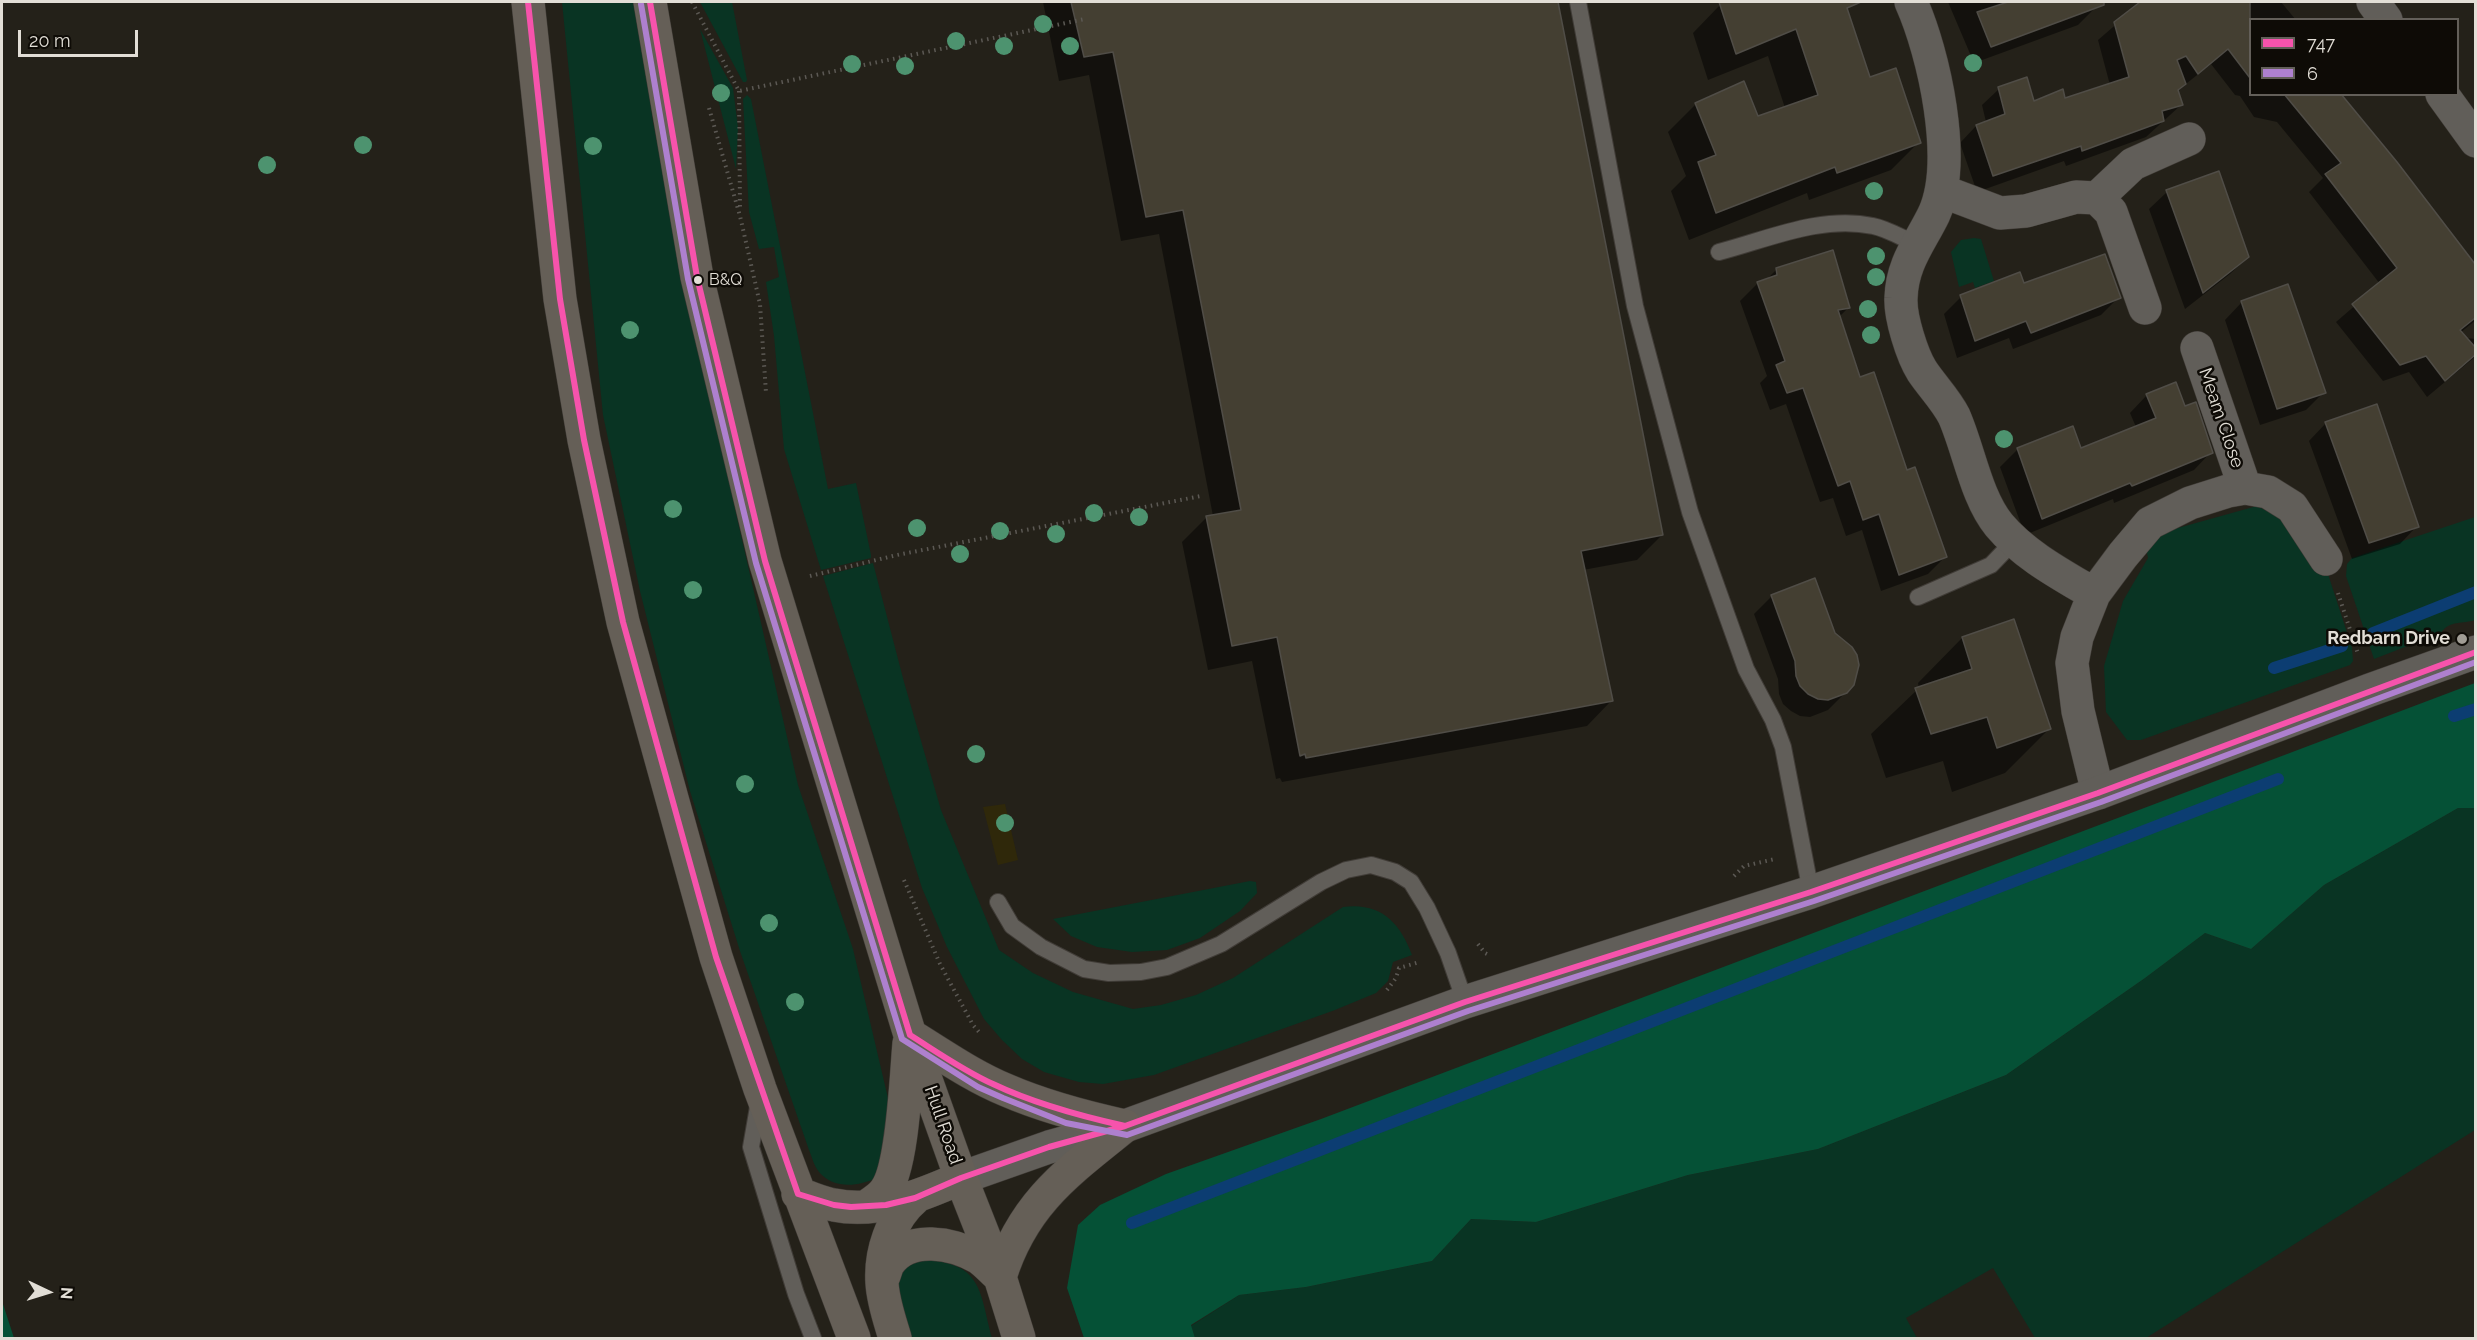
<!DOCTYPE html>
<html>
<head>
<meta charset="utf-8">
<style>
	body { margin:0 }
	#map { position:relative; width:2477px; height:1340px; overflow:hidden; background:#242119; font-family:Raleway,sans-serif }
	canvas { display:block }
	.frame { position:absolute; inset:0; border:3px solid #e2ded6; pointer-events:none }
	.legend { position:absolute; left:2249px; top:18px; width:210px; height:78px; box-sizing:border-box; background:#0e0b06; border:2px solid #635f59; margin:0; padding:8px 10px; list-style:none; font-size:18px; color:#e2ded6 }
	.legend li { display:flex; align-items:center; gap:12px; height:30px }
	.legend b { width:30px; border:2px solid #635f59 }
	.north { position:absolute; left:18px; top:1262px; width:60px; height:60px; -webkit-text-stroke:4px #0e0b06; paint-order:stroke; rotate:94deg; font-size:16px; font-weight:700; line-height:24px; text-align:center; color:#e2ded6 }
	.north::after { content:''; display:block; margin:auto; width:21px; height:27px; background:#e2ded6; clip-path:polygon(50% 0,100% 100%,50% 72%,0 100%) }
	.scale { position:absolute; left:18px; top:30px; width:120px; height:27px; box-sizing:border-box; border:3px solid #e2ded6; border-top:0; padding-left:8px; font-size:18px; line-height:21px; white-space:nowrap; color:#e2ded6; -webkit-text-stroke:4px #0e0b06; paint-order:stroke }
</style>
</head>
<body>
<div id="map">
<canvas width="2477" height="1340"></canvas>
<div class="frame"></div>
<ul class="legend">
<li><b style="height:8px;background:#f653ac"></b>747</li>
<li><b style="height:8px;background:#ae80cf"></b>6</li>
</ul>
<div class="north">N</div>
<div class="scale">20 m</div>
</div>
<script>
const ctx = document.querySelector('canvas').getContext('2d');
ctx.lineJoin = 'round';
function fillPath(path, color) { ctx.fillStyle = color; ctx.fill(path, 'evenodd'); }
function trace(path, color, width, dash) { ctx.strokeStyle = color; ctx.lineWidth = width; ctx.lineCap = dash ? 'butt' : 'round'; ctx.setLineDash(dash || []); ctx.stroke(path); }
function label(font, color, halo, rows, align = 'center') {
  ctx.font = font + ' Raleway,sans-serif'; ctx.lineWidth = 5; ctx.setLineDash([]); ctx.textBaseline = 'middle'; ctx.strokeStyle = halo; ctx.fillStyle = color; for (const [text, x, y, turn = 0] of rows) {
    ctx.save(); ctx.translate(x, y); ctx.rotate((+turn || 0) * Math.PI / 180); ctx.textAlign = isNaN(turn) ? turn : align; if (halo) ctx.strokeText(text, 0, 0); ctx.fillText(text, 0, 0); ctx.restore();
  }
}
fillPath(new Path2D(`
	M 562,2 L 637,2 L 653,122 L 738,522 L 798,785 L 853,949 L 891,1111 L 877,1178 C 858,1186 835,1190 819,1172 C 814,1166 812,1157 809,1150 L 740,951 L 690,791 L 640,591 L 603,415 Z
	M 700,2 L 732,2 L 747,80 L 746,82 L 743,82 Z
	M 700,29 L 733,88 L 738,128 L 736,169 Z
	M 747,95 L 751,99 L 828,489 L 856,483 L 871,555 L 871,558 L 821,570 L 784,449 L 774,336 L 766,282 L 779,277 L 774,247 L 759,249 L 749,212 L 743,99 Z
	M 1974,238 L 1981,239 L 1994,281 L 1975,288 L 1973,282 L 1959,287 L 1951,252 L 1961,240 Z
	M 2257,506 L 2283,519 L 2328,574 L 2352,648 L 2353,661 L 2350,665 L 2141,740 L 2127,740 L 2106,712 L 2104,666 L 2123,601 L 2148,558 L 2146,547 L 2160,533 Z
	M 2475,517 L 2475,620 C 2464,624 2449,620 2441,633 L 2374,659 L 2346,576 L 2347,564 L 2352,558 Z
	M 873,563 L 904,682 L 941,810 L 999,950 L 1033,973 L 1073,992 L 1133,1009 L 1161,1005 L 1196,995 L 1233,978 L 1343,907 C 1380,902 1400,922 1412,955 L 1393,962 L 1388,981 L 1376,993 L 1335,1010 L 1154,1075 L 1103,1084 L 1079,1082 L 1044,1072 L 1022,1059 L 1002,1040 L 984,1019 L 947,947 L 922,888 L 823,576 Z
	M 2458,808 L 2475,808 L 2475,1130 L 2146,1338 L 2035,1338 L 1993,1268 L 1906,1318 L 1917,1338 L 1195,1338 L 1191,1326 L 1239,1295 L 1306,1287 L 1432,1261 L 1471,1219 L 1536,1222 L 1688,1175 L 1818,1149 L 2006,1075 L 2145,978 L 2205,933 L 2251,949 L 2324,885 Z
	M 1250,881 L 1256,882 L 1257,893 L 1240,911 L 1200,938 L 1167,950 L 1132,952 L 1097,947 L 1071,936 L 1053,919 Z
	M 928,1260 C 983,1264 980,1294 992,1338 L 903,1338 L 892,1280 L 907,1264 Z`), '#093423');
fillPath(new Path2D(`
	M 2475,683 L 2475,808 L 2458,808 L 2324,885 L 2251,949 L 2205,933 L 2145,978 L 2006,1075 L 1818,1149 L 1688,1175 L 1536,1222 L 1471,1219 L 1432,1261 L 1306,1287 L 1239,1295 L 1191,1325 L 1195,1338 L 1084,1338 L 1067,1288 L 1078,1225 L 1100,1205 L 1166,1174 L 1321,1119 Z
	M 2,1301 L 14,1338 L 2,1338 Z`), '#055136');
fillPath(new Path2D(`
	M 1005,804 L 1018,860 L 998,865 L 983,807 Z`), '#2f280a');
fillPath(new Path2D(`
	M 1043,2 L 1557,2 L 1662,535 L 1637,560 L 1583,570 L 1611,701 L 1587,726 L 1282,782 L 1280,778 L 1276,779 L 1252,661 L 1208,670 L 1182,542 L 1207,517 L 1213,516 L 1159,234 L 1121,241 L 1089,75 L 1059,81 Z
	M 1731,2 L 1843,2 L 1869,79 L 1919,142 L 1891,170 L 1809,200 L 1807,193 L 1689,240 L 1671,191 L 1686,176 L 1668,132 L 1696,104 L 1758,118 L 1785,108 L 1768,56 L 1708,80 L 1693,33 L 1720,5 Z
	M 1948,2 L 2093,2 L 2095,8 L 2078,25 L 1974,63 Z
	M 2142,2 L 2281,2 L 2296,20 L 2250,20 L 2250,94 L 2341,94 L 2440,238 L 2476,285 L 2476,320 L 2455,337 L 2476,339 L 2476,356 L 2427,397 L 2409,372 L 2383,381 L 2336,322 L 2380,284 L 2309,192 L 2323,178 L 2277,122 L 2254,117 L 2240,96 L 2235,95 L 2211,64 L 2177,91 L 2181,105 L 2146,137 L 2066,166 L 2064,161 L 1977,192 L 1960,143 L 1976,126 L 1986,122 L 1982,105 L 1999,89 L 2033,103 L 2064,100 L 2110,85 L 2098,40 Z
	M 2167,192 L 2248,257 L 2230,274 L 2185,309 L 2149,209 Z
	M 1777,269 L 1849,307 L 1839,317 L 1859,378 L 1946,556 L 1928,574 L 1881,591 L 1862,530 L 1846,536 L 1833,498 L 1820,502 L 1786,404 L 1770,410 L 1760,383 L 1767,376 L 1740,301 L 1758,283 L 1765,281 Z
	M 2023,285 L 2119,297 L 2101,315 L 2013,349 L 2009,338 L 1957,358 L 1944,314 L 1961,297 Z
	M 2242,302 L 2324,392 L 2306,410 L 2260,425 L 2225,320 Z
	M 2147,395 L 2185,408 L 2211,452 L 2194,470 L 2114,503 L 2113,499 L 2025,535 L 2000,467 L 2018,449 L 2080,450 L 2136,427 L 2130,413 Z
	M 2326,423 L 2417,526 L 2400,544 L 2352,559 L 2309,441 Z
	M 1772,596 L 1853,685 L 1828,710 L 1810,717 L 1800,716 L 1791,711 L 1783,704 L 1779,694 L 1778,679 L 1754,614 Z
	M 1962,638 L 2049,729 L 2005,773 L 1952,792 L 1943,761 L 1886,778 L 1871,734 L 1919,688 L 1918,683 Z`), '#0007');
trace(new Path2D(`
	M 2373,633 L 2476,592
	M 2274,668 L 2342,646
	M 2454,716 L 2476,709
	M 1132,1223 L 2278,779`), '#0c3d72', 12);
const building = new Path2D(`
	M 1071,2 L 1558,2 L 1663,535 L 1581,551 L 1613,701 L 1306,758 L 1305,754 L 1300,756 L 1277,637 L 1232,646 L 1206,516 L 1241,510 L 1183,210 L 1146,217 L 1113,52 L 1084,57 Z
	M 1719,2 L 1861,2 L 1847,8 L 1870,77 L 1896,68 L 1921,143 L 1837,173 L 1835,167 L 1716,213 L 1698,162 L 1716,155 L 1695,103 L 1744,81 L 1758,116 L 1818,95 L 1796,29 L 1736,54 Z
	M 2008,2 L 2104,2 L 2104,5 L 1991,47 L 1977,12 Z
	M 2140,2 L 2250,2 L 2250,78 L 2228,49 L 2198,74 L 2186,56 L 2177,60 L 2186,84 L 2178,90 L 2183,105 L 2162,111 L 2164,121 L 2082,151 L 2081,146 L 1993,176 L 1976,125 L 2005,114 L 1998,87 L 2027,77 L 2034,101 L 2063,89 L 2065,98 L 2129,77 L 2114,22 Z
	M 2284,94 L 2341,94 L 2397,162 L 2475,264 L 2475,318 L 2460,330 L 2475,347 L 2475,355 L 2445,381 L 2426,356 L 2400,365 L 2352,304 L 2397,268 L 2325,174 L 2341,163 Z
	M 2219,171 L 2249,257 L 2203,293 L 2166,190 Z
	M 1833,250 L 1850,308 L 1838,310 L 1860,377 L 1874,372 L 1907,470 L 1915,467 L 1947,557 L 1899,575 L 1879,514 L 1863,520 L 1850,481 L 1838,486 L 1803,388 L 1787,393 L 1776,365 L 1785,361 L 1757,282 L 1777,275 L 1776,268 Z
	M 2105,254 L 2121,298 L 2031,333 L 2026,321 L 1975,341 L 1960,295 L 2020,272 L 2024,283 Z
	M 2288,284 L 2326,393 L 2277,409 L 2241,301 Z
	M 2176,382 L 2185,406 L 2196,402 L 2213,453 L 2132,486 L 2130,483 L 2042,519 L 2017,448 L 2073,426 L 2081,448 L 2156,418 L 2146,394 Z
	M 2377,404 L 2419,527 L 2369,543 L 2325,422 Z
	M 1815,578 L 1835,633 L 1852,647 L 1857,655 L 1859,665 L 1854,685 L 1847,693 L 1828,700 L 1818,699 L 1808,694 L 1800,686 L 1796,676 L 1795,661 L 1771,595 Z
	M 2014,619 L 2051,729 L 1997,748 L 1987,717 L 1931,734 L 1915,688 L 1972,669 L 1962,637 Z`);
fillPath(building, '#443f32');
trace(building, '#504d47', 1.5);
const service = new Path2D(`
	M 1578,2 L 1635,306 L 1690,512 L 1746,669 L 1773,720 L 1783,747 L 1811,892
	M 1719,252 C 1769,239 1821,215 1873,226 C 1888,229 1902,238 1916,244
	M 1918,597 L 1991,565 L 2015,540
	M 998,902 L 1012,926 L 1041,947 L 1084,969 L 1109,973 L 1141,972 L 1167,967 L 1221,944 L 1321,882 L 1346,870 L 1371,865 L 1395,872 L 1411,882 L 1427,908 L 1448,953 L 1465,1002
	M 759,1101 L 751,1147 L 796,1294 L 813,1338`);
const minor = new Path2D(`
	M 1911,2 C 1934,53 1958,161 1934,214 C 1920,243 1902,263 1901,298 C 1900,317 1912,355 1922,371 C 1932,386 1946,400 1954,416 C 1969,450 1976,497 1999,525 C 2024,555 2062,575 2094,594
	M 2373,2 L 2386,20
	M 2442,94 L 2476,141
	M 1942,191 L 2000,213 L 2026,211 L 2076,197 L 2097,198 L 2111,212 L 2145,308
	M 2097,198 L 2133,164 L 2189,139
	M 2197,348 L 2245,488
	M 2098,793 L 2078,711 L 2072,663 L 2077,637 L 2094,594 L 2123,555 L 2150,523 L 2190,503 L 2228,491 L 2245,488 L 2268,492 L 2292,507 L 2326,559`);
const tertiary = new Path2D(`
	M 961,1178 L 1049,1147 L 1125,1126 L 1465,1002 L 1811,892 L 2098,793 L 2370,690 L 2476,652`);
const primary = new Path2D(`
	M 528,2 L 560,299 L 584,440 L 623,622 L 716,957 L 760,1089 L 854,1338
	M 650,2 L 697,277 L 765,561 L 910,1035 L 961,1178 L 1000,1277 L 1019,1338
	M 910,1035 C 941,1054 972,1076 1006,1090 C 1045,1107 1084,1117 1125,1126
	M 798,1194 C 810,1197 822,1203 834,1205 C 878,1214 922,1195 961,1178
	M 867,1206 C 873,1202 881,1197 885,1191 C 903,1168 906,1075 909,1043
	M 1000,1277 C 1023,1203 1068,1172 1125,1126
	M 882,1280 C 885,1275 886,1267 889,1263 C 909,1234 953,1243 979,1258 C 986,1263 993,1271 1000,1277
	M 895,1338 C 890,1321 883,1302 882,1283 C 880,1253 891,1218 915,1198`);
trace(service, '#403c37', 18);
trace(minor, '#403c37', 34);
trace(tertiary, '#403c37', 34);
trace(primary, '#403c37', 34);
trace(new Path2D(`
	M 692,2 L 739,91 L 1085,19
	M 739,91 L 740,210
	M 709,108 L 740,216 L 760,304 L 766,393
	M 810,576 L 897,555 L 1201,496
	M 2338,593 L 2358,654
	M 1734,876 L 1744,866 L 1775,859
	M 904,880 L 940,964 L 973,1025 L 979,1032
	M 1478,944 L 1485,953 L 1489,955
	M 1387,990 L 1396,978 L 1399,968 L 1420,962`), '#5c5954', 4, [1.5, 4.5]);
trace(service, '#615e59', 16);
trace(minor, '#615e59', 33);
trace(tertiary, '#615e59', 33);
trace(primary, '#655f57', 33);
trace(new Path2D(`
	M 528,2 L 560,299 L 584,440 L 623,622 L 716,957 L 798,1194 L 834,1205 L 851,1207 L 886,1205 L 915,1198 L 961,1178 L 1049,1147 L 1125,1126 L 1465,1002 L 1811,892 L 2098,793 L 2476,652
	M 650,2 L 697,277 L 765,561 L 910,1035 C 937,1052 964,1071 993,1084 C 1035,1104 1080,1116 1125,1126`), '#f653ac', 6);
trace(new Path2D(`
	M 641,4 L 688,279 L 756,563 L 902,1039 L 978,1087 L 1003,1098 L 1066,1123 L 1127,1135 L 1468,1011 L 1814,901 L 2101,802 L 2476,662`), '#ae80cf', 6);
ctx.fillStyle = '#4d936f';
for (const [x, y] of [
	[1043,24],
	[956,41],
	[1004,46],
	[1070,46],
	[1973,63],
	[852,64],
	[905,66],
	[721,93],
	[363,145],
	[593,146],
	[267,165],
	[1874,191],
	[1876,256],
	[1876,277],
	[1868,309],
	[630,330],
	[1871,335],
	[2004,439],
	[673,509],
	[1094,513],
	[1139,517],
	[917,528],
	[1000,531],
	[1056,534],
	[960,554],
	[693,590],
	[976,754],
	[745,784],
	[1005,823],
	[769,923],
	[795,1002]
]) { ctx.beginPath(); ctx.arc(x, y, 9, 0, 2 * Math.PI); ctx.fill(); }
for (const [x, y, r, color] of [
	[698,280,5,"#e2ded6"],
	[2462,639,6,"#a09c94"]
]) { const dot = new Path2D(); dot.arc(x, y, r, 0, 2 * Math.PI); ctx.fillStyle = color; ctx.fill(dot); trace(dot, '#0e0b06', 2); }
label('16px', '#e2ded6', '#0e0b06', [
	["B&Q",709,280]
], 'left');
label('18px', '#e2ded6', '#0e0b06', [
	["Meam Close",2221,418,71],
	["Hull Road",943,1125,71]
]);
label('bold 18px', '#e2ded6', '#0e0b06', [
	["Redbarn Drive",2450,639]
], 'right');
</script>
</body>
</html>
